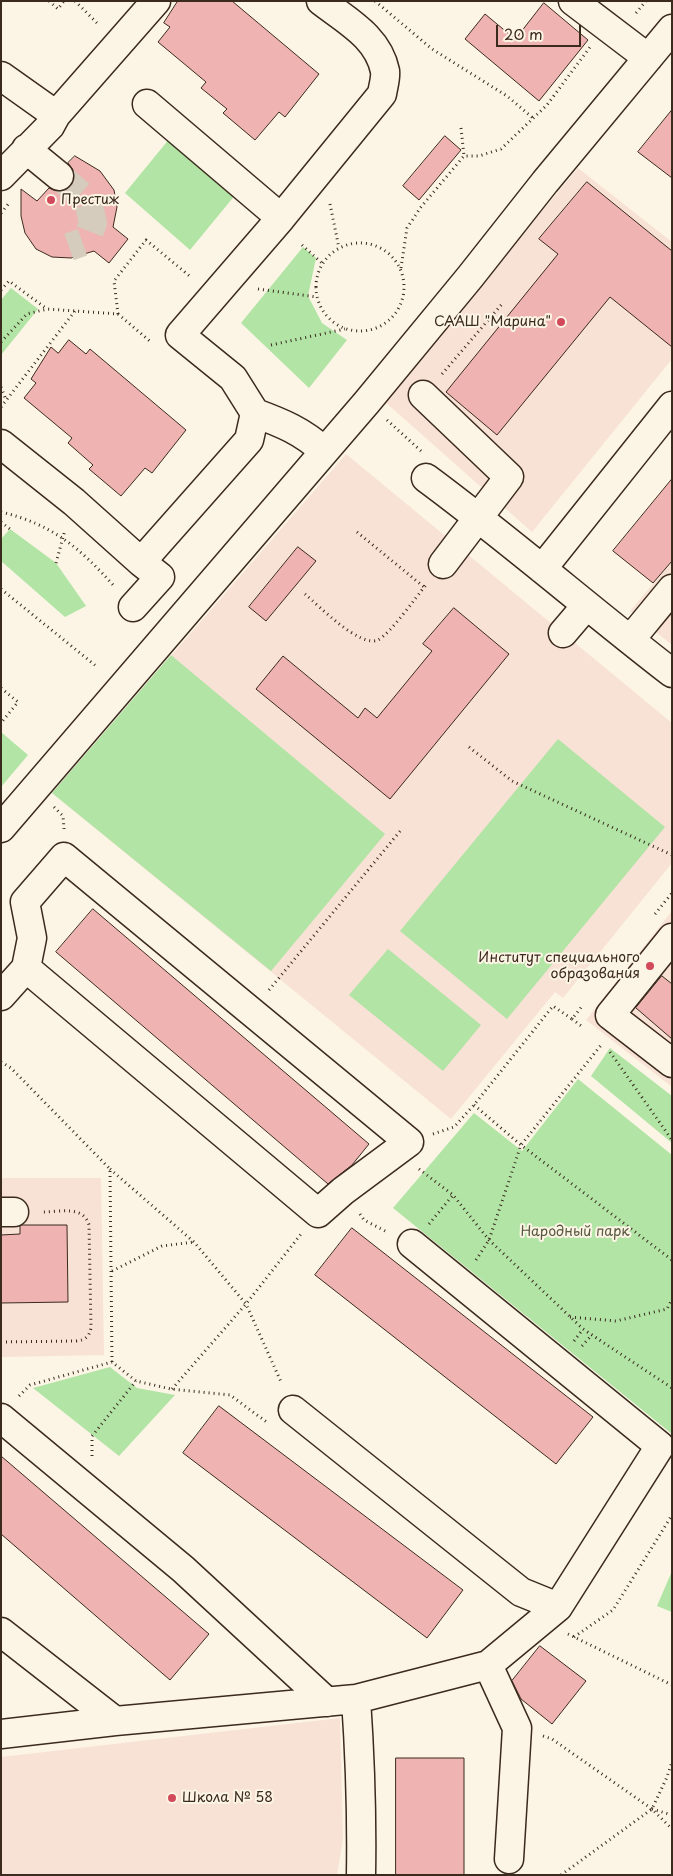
<!DOCTYPE html>
<html>
<head>
<meta charset="utf-8">
<style>
	body { margin:0 }
	#map { position:relative; width:673px; height:1876px; overflow:hidden; background:#fcf5e5; font-family:"Playpen Sans",sans-serif }
	canvas { display:block }
	.frame { position:absolute; inset:0; border:2px solid #3b2a1e; pointer-events:none }
	.scale { position:absolute; left:496px; top:25px; width:85px; height:22px; box-sizing:border-box; border:2px solid #3b2a1e; border-top:0; padding-left:6px; font-size:15px; line-height:18px; white-space:nowrap; color:#3b2a1e; -webkit-text-stroke:4px #fcf5e5; paint-order:stroke }
</style>
</head>
<body>
<div id="map">
<canvas width="673" height="1876"></canvas>
<div class="frame"></div>
<div class="scale">20 m</div>
</div>
<script>
const ctx = document.querySelector('canvas').getContext('2d');
ctx.lineJoin = 'round';
function fillPath(path, color) { ctx.fillStyle = color; ctx.fill(path, 'evenodd'); }
function trace(path, color, width, dash) { ctx.strokeStyle = color; ctx.lineWidth = width; ctx.lineCap = dash ? 'butt' : 'round'; ctx.setLineDash(dash || []); ctx.stroke(path); }
function label(font, color, halo, rows, align = 'center') {
  ctx.font = font + ' "Playpen Sans",sans-serif'; ctx.lineWidth = 4; ctx.setLineDash([]); ctx.textBaseline = 'middle'; ctx.strokeStyle = halo; ctx.fillStyle = color; for (const [text, x, y, turn = 0] of rows) {
    ctx.save(); ctx.translate(x, y); ctx.rotate((+turn || 0) * Math.PI / 180); ctx.textAlign = isNaN(turn) ? turn : align; if (halo) ctx.strokeText(text, 0, 0); ctx.fillText(text, 0, 0); ctx.restore();
  }
}
fillPath(new Path2D(`
	M 578,168 L 672,242 L 672,359 L 532,532 L 384,401 Z
	M 346,454 L 672,723 L 672,863 L 563,998 L 555,992 L 451,1119 L 52,793 Z
	M 672,561 L 672,645 L 630,611 Z
	M 672,911 L 672,1087 L 586,1020 Z
	M 1,1178 L 101,1178 L 104,1355 L 1,1357 Z
	M 340,1718 L 343,1839 L 337,1875 L 1,1875 L 1,1757 Z`), '#f8e2d5');
fillPath(new Path2D(`
	M 170,138 L 236,194 L 190,250 L 125,193 Z
	M 303,247 L 316,258 L 308,296 L 322,323 L 347,340 L 309,388 L 241,323 Z
	M 11,288 L 38,309 L 1,355 L 1,300 Z
	M 10,529 L 56,563 L 86,606 L 65,617 L 1,561 L 1,539 Z
	M 171,655 L 385,834 L 271,971 L 52,793 Z
	M 1,732 L 28,755 L 1,787 Z
	M 558,739 L 665,827 L 507,1019 L 400,931 Z
	M 388,949 L 481,1025 L 443,1071 L 349,995 Z
	M 610,1048 L 672,1096 L 672,1143 L 591,1076 Z
	M 578,1079 L 672,1155 L 672,1434 L 393,1208 L 474,1113 L 522,1151 Z
	M 110,1367 L 137,1388 L 175,1395 L 119,1456 L 33,1388 Z
	M 672,1571 L 672,1612 L 657,1606 Z`), '#b1e4a5');
const building = new Path2D(`
	M 178,1 L 232,1 L 319,74 L 285,117 L 279,112 L 255,140 L 223,113 L 227,109 L 201,88 L 206,82 L 158,42 L 170,27 L 164,23 Z
	M 544,3 L 588,40 L 539,101 L 465,39 L 485,14 L 515,39 Z
	M 672,110 L 672,178 L 638,152 Z
	M 445,136 L 461,150 L 419,200 L 403,186 Z
	M 75,156 L 100,171 L 114,190 L 117,207 L 113,227 L 128,239 L 109,263 L 94,251 L 71,258 L 52,257 L 36,249 L 25,233 L 21,216 L 21,189 L 37,201 L 49,188 L 57,191 L 65,190 L 71,186 L 74,179 L 73,170 L 68,163 Z
	M 587,182 L 672,251 L 672,347 L 610,297 L 497,435 L 446,392 L 558,254 L 539,239 Z
	M 69,340 L 86,354 L 90,349 L 186,430 L 152,473 L 145,468 L 121,496 L 89,469 L 93,465 L 68,443 L 72,438 L 24,398 L 36,383 L 31,379 L 51,347 L 58,353 Z
	M 672,479 L 672,561 L 653,583 L 613,551 Z
	M 298,547 L 316,561 L 266,621 L 249,607 Z
	M 454,608 L 509,654 L 390,799 L 256,689 L 283,656 L 358,718 L 365,708 L 377,718 L 432,651 L 423,644 Z
	M 93,909 L 369,1144 L 352,1165 L 328,1184 L 56,952 Z
	M 662,976 L 672,984 L 672,1039 L 636,1008 Z
	M 22,1225 L 67,1225 L 68,1302 L 1,1303 L 1,1235 L 20,1234 L 20,1226 Z
	M 352,1228 L 593,1417 L 556,1464 L 315,1275 Z
	M 219,1406 L 463,1590 L 427,1638 L 183,1453 Z
	M 1,1456 L 209,1634 L 170,1680 L 1,1534 Z
	M 540,1646 L 586,1681 L 552,1724 L 521,1699 L 512,1681 Z
	M 396,1758 L 464,1758 L 464,1875 L 396,1875 Z`);
fillPath(building, '#efb4b1');
trace(building, '#3b2a1e', 1);
trace(new Path2D(`
	M 59,176 L 88,201 L 93,223 L 86,241 L 69,247`), '#d5ccbd', 28, [28, 14]);
const minor = new Path2D(`
	M 573,1 L 648,58
	M 1,76 L 56,115
	M 147,104 L 281,218
	M 26,149 L 59,176
	M 1,176 L 50,126 L 56,115 L 156,1
	M 423,395 L 509,477 L 443,564
	M 255,413 C 282,423 302,431 324,451
	M 1,444 L 74,502 L 141,562
	M 426,478 C 510,540 589,609 672,673
	M 542,569 L 672,406
	M 133,607 L 160,577 L 141,562 L 249,440 L 255,413 L 233,378 L 180,335 L 281,218 L 382,94 C 383,87 386,78 385,71 C 378,37 347,21 321,1
	M 563,633 L 586,606
	M 630,640 L 672,589
	M 1,828 L 367,402 L 470,277 L 545,182 L 672,29
	M 672,938 L 610,1015 L 672,1063
	M 1,996 L 26,968 L 32,938 L 25,902 L 64,857 L 409,1142 L 343,1191 L 318,1213 L 26,968
	M 1,1212 L 14,1212
	M 293,1410 L 521,1592 L 558,1607
	M 1,1418 L 183,1569 L 327,1702
	M 1,1632 L 115,1721
	M 488,1665 L 517,1728 L 509,1859
	M 356,1699 C 360,1757 362,1816 361,1875
	M 1,1734 L 115,1721 L 356,1699 L 488,1665 L 558,1607 L 660,1446 L 412,1244`);
trace(minor, '#3b2a1e', 31);
trace(new Path2D(`
	M 49,1 L 58,9 L 64,1
	M 75,1 L 98,24
	M 375,1 L 432,49 L 507,96 L 534,119
	M 636,13 L 646,1
	M 461,128 L 464,156
	M 330,204 L 339,248
	M 1,213 L 9,203
	M316 287a44 44 0 1 1 88 0a44 44 0 1 1-88 0Z
	M 302,245 L 323,264
	M 401,268 L 407,228 L 421,207 L 464,156 L 479,156 L 501,149 L 547,105 L 590,47
	M 258,289 L 317,297
	M 1,290 L 9,281 L 47,309
	M 118,314 L 114,281 L 146,240 L 192,278
	M 1,342 L 27,314 L 47,309 L 118,314 L 152,343
	M 271,345 L 345,329
	M 442,374 L 502,304
	M 1,387 L 6,400
	M 1,407 L 75,311
	M 387,420 L 421,451
	M 1,512 C 52,524 80,548 114,586
	M 1,522 L 10,529
	M 357,532 L 424,587
	M 56,563 L 65,530
	M 1,589 L 96,666
	M 305,594 C 319,606 360,648 378,640 C 390,634 416,597 426,585
	M 1,688 L 18,702 L 1,723
	M 469,747 L 512,781 L 672,855
	M 54,807 L 63,816 L 64,829
	M 655,914 L 672,893
	M 269,990 L 401,830
	M 572,1019 L 584,1028
	M 610,1052 L 672,1140
	M 1,1062 L 11,1068 L 110,1169 L 112,1362
	M 474,1105 L 521,1145 L 672,1260
	M 433,1134 L 454,1127 L 474,1105 L 553,1006 L 572,1019 L 583,1005
	M 110,1169 L 194,1242 L 246,1304 L 282,1384
	M 419,1169 L 453,1195 L 489,1240 L 583,1329 L 672,1388
	M 360,1214 L 364,1220 L 387,1232
	M 429,1224 L 453,1195
	M 476,1260 L 489,1240 L 521,1145 L 602,1044
	M 112,1271 L 162,1246 L 194,1242
	M 570,1317 L 616,1321 L 667,1309 L 672,1299
	M 574,1341 L 583,1329
	M 1,1342 L 76,1341 C 85,1340 89,1337 91,1328 L 89,1225 C 83,1205 60,1212 42,1212
	M 582,1346 L 591,1336
	M 172,1389 L 246,1304 L 301,1234
	M 19,1396 L 30,1385 L 112,1362 L 136,1381 L 171,1389 L 230,1395 L 268,1423
	M 92,1456 L 92,1436 L 136,1381
	M 568,1634 L 672,1685
	M 574,1637 L 613,1610 L 672,1515
	M 543,1736 L 552,1739 L 652,1809 L 672,1829
	M 652,1809 L 672,1815
	M 561,1875 L 652,1809 L 667,1777 L 672,1762`), '#3b2a1e', 3, [1, 4]);
trace(minor, '#fcf5e5', 28);
for (const [x, y, r, color] of [
	[51,200,5,"#d1495b"],
	[561,322,5,"#d1495b"],
	[650,966,5,"#d1495b"],
	[172,1798,5,"#d1495b"]
]) { const dot = new Path2D(); dot.arc(x, y, r, 0, 2 * Math.PI); ctx.fillStyle = color; ctx.fill(dot); trace(dot, '#fcf5e5', 2); }
label('14px', '#3b2a1e', '#fcf5e5', [
	["Престиж",61,200],
	["СААШ \"Марина\"",551,322,"right"],
	["Институт специального",640,958,"right"],
	["образования",640,974,"right"],
	["Школа № 58",182,1798]
], 'left');
label('14px', '#585840', '#fcf5e5', [
	["Народный парк",575,1232]
]);
</script>
</body>
</html>
